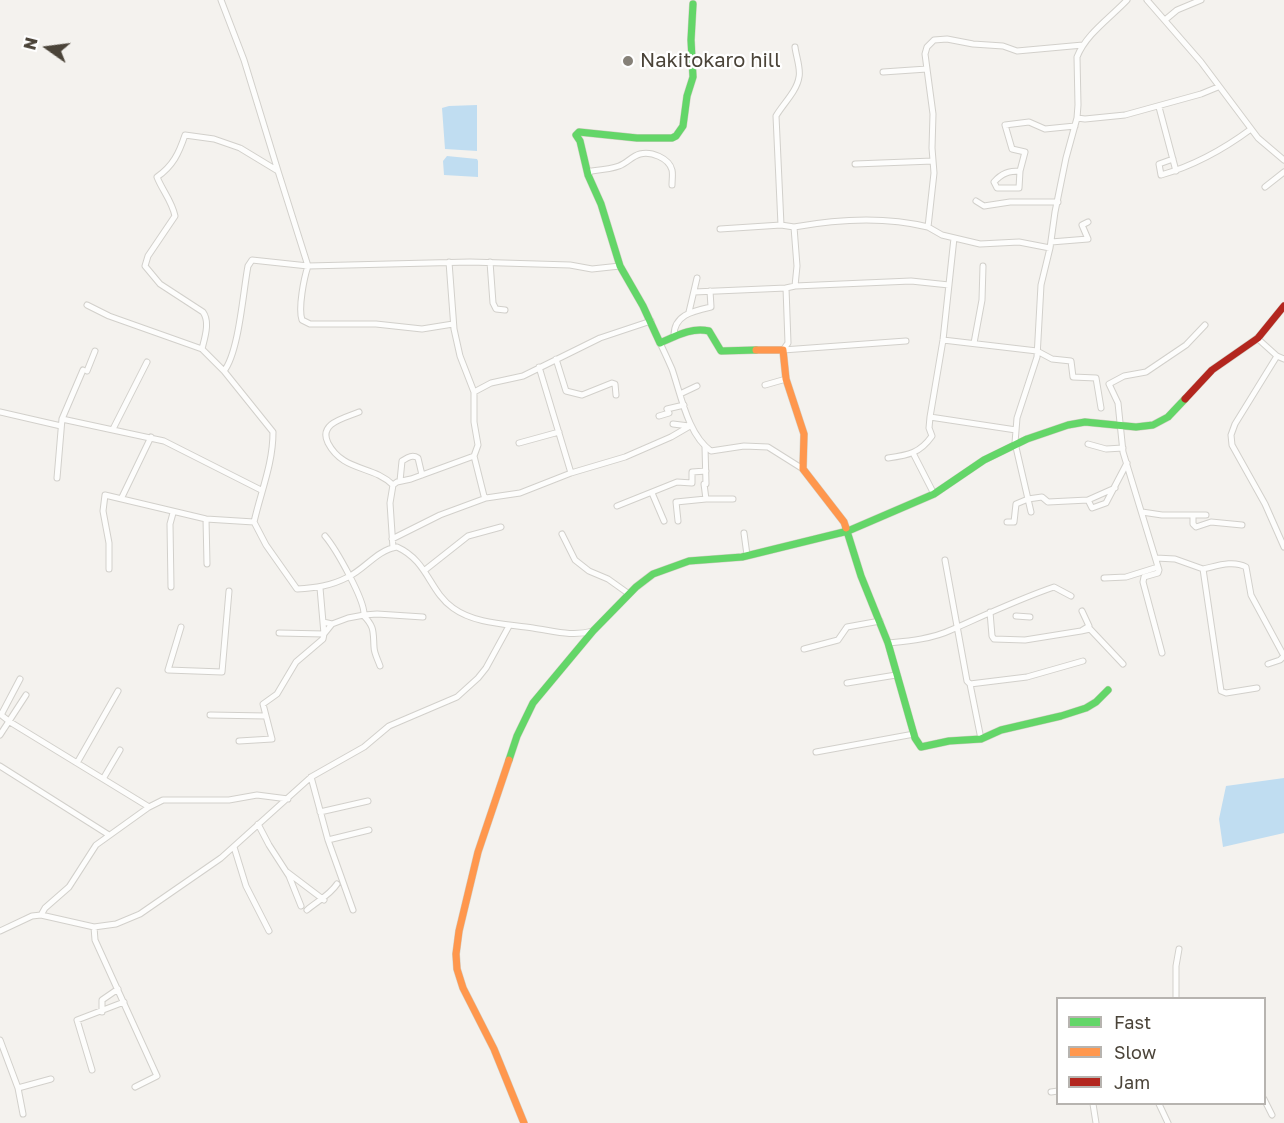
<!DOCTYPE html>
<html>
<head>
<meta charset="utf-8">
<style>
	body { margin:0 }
	#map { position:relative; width:1284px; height:1123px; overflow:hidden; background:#f4f2ee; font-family:"Golos Text",sans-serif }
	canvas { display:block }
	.legend { position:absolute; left:1056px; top:997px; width:210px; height:108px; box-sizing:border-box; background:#fff; border:2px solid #b7b4b0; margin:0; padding:8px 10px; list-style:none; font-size:18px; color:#4b4439 }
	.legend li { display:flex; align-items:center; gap:12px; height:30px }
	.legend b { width:30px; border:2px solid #b7b4b0 }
	.north { position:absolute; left:18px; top:18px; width:60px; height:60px; -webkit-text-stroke:4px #fff; paint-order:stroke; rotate:284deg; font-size:16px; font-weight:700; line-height:24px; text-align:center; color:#4b4439 }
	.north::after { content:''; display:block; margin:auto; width:21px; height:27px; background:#4b4439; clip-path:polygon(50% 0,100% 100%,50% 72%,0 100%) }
</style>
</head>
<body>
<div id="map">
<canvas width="1284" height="1123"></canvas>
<ul class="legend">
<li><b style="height:8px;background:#63d668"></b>Fast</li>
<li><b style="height:8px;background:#ff974d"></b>Slow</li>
<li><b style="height:8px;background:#b3261e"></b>Jam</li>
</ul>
<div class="north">N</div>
</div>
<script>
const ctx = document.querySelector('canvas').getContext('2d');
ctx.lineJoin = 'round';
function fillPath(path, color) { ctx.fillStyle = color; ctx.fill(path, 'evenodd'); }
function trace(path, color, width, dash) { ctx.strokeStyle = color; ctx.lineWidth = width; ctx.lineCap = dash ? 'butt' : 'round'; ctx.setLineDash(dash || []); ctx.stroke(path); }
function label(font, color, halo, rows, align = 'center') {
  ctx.font = font + ' "Golos Text",sans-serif'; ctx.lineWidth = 4.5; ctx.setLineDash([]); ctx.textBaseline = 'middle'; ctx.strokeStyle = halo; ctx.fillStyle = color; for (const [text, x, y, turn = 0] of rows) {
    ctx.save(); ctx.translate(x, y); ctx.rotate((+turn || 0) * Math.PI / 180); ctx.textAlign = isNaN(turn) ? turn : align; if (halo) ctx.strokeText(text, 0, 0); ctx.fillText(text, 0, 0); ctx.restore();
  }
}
fillPath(new Path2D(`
	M 477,105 L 477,151 L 445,149 L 442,108 L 449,106 Z
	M 447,156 L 477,159 L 478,161 L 478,177 L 444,175 L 443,161 Z
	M 1284,778 L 1284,833 L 1223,847 L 1219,819 L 1226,786 Z`), '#c0ddf1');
const street = new Path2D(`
	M 1147,0 L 1201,62 L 1258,138 L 1284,160
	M 1165,20 L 1177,10 L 1201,0
	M 883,72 L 927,69
	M 1159,107 L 1176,171
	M 1077,118 L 1085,119 L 1125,115 L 1201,94 L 1218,87
	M 1173,159 L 1159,164 L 1161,175 C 1193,166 1224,149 1251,129
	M 855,164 L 933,161
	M 278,171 L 308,266 C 304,278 298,308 302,320 L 310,324 L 376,324 L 422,329 L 453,324
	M 1020,171 L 1019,188 L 997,188 L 994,182 C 1002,173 1009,171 1020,171 L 1025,152 L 1012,149 L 1005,125 L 1029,122 L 1045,129 L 1075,126
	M 588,175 L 591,171 C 600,170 611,169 619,166 C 627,163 632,156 640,154 C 651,151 669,158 672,170 C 673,174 672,180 672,185
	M 1265,187 L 1284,172
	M 976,201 L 984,206 L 1010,202 L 1058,202
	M 781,225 L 776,116 C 783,104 797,91 799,77 C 801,69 796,56 795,47
	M 720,229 L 781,225 L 794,227
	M 954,238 L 943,340 L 930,417 L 1016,430
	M 1051,242 L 1088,239 L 1082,225 L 1088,222
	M 1050,248 L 1019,242 L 980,244 L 942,235 L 928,227 L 934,173 L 932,148 L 933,114 L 925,54 L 927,47 L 934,40 L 947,39 L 973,44 L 1003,46 L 1017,51 L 1083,45
	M 449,262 L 454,329 L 460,356 L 474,392 L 474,422 L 478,445 L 474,456 L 484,496 L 486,498 L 520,493 L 571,473 L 625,457 L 671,437 L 690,426
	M 490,262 L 493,303 L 496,309 L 505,310
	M 795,286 L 911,281 L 949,285
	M 694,292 L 786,288
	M 87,305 L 109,316 L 202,349 L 224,371
	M 689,312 L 697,278
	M 674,337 C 673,315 693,311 711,307 L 710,291
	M 1257,338 L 1277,356 L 1284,359
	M 943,340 L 1037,351 L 1052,359 L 1071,361 L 1073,377 L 1096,378 L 1101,408
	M 660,343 C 664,351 668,360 672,369 C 681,395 688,435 711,451 L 744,446 L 768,447 L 803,469
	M 974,343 L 982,300 L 983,266
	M 202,349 C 205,337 210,322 203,312 L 160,284 L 145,266 L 148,256 L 175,216 C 172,201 162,190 157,177 C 173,166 179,153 185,135 L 214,139 L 240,148 L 278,171 L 244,60 L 221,0
	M 783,350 L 788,343 L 786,288 L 795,286 L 797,266 L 794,227 C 838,219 884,216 928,227
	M 783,350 L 906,341
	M 1277,356 L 1235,424 L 1231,435 L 1232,445 L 1265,504 L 1284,547
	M 556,359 L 566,391 L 582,395 L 612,383 L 615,384 L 616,395
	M 539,367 L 571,473
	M 87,371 L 95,351
	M 765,385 L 786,379
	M 474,392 L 491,383 L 523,376 L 600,338 L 651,321
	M 680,394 L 697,386
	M 0,412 L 61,426
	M 359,412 C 345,418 318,423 328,443 C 343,472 373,465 393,485
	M 659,416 L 669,413 L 667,409 L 684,405
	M 62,419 L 164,441 L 261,490
	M 673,424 L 689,426
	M 113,429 L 147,362
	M 519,443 L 559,432
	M 1088,444 L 1106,449 L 1123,448
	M 705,447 L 706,484 L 704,484 L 706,499 L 733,499
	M 913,453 L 934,494
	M 888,458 C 909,455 920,453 932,436 L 929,428 L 930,417
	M 57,478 L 62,419 L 83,370
	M 400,481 L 402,461 C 407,458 412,454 418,458 L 422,475
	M 652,493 L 664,521
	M 122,497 L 151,437
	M 1088,500 L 1092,508 L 1106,503 L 1127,463
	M 617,506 L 677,482 L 692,483 L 692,472 L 706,471
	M 1031,512 L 1015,443 L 1017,418 L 1037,357 L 1041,285 L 1050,248 L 1055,212 L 1066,158 L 1077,118 L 1078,105 L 1077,57 C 1086,34 1110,18 1127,0
	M 1142,512 L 1162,515 L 1206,515
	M 1193,516 L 1193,524 L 1196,527 L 1211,522 L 1242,525
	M 206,519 L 207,564
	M 678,521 L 676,502 L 706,499
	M 1007,522 L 1014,522 L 1016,504 L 1028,499 L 1042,497 L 1048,502 L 1088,500 L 1115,488
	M 744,533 L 747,555
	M 562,534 L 575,560 L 589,571 L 608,579 L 629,594
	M 325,536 C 336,549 365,600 364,615 L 348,618 L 332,624
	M 392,539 L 440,515 L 486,498
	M 393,548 L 390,503 L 393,485 L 397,482 L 411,479 L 474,456
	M 1156,558 L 1175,559 L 1203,569 L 1221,691 L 1226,693 L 1257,688
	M 945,560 L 967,681 L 970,684 L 1027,677 L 1083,661
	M 109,569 L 109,543 L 103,511 L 105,495 L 206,519 L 254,522
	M 1203,569 C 1217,566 1233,560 1246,567 L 1251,595 L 1284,656 L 1280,660 L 1268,664
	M 425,570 L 468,536 L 501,527
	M 1104,578 L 1126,577 L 1158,567
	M 171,587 L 170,524 L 173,513
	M 320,588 L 324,634
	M 1082,611 L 1089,626 L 1081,631 L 1090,629 L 1123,664
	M 990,612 L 992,636 L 994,639 L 1025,640 L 1081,631
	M 363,615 C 375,627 373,632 374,647 C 374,653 378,660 380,666
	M 364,615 L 377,614 L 423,617
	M 1016,616 L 1030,617
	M 181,627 L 168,670 L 222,672 L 229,591
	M 593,631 C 572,637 554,631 533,628 C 507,624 475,624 453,608 C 429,591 428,561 397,547 C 377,550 365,569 348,577 C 331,586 315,588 297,589 L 266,545 L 254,522 C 261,491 273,464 273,432 L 224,371 C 239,352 243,292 248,266 L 252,260 L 308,266 L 470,262 L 570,265 L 592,269 L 620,266
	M 279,633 L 324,634
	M 888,643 C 908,641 932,639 951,630 C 985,615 1019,599 1054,587 L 1071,596
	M 804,649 L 838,640 L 847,627 L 880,621
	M 1162,653 L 1143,582 L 1144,577 L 1158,573 L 1159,570 L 1123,452 L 1118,403 L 1109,384 L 1124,376 L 1146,372 L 1186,345 L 1205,325
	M 847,683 L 896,675
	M 970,684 L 981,739
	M 0,714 L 10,722 L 149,807
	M 1,715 L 20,679
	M 210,715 L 266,716
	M 0,735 L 26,695
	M 239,741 L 272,739 L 263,704 L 277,694 L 296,662 L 323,639 L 324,634 L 332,624 L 323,622
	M 816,752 L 914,734
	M 77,763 L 118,691
	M 0,766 L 109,835
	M 311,777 L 328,840 L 353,910
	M 103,779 L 120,750
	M 320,812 L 368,801
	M 258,824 L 269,845 L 289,876 L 301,906
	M 328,840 L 369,830
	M 234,847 L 246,886 L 269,931
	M 287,872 L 324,900
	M 307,910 C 316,902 330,895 337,884
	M 41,915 L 45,908 L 69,887 L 96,845 L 149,807 L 163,800 L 229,800 L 257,795 L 288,799
	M 94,927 L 95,940 L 157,1076 L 135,1087
	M 0,931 L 32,916 L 41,915 L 94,927 L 116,924 L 140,914 L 221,858 L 311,777 L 364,747 L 389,726 L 457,697 L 478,678 L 486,668 L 509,626
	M 1176,998 L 1176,966 L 1179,949
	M 102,1012 L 102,1000 L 118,989
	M 0,1040 L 18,1088 L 23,1114
	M 92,1070 L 77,1020 L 124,1002
	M 18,1088 L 51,1079
	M 1051,1092 L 1058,1091
	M 1264,1099 L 1272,1115
	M 1093,1104 L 1096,1123
	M 1159,1104 L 1168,1123`);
const fast = new Path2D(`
	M 693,4 L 691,40 L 693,77 L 687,96 L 683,126 L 676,136 L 672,138 L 637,138 L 579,132 L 576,135 L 580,141 L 588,175 L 601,204 L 620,266 L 643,306 L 660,343 C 676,336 691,327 709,331 L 721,351 L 756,350
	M 846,528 L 861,576 L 888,643 L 915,738 L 921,747 L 949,741 L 981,739 L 1001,730 L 1061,716 L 1086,708 L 1096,702 L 1108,690
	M 509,760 L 517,736 L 533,703 L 593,631 L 636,587 L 653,574 L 689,561 L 742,557 L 848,531 L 934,494 L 984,460 L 1027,439 L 1068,425 L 1085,422 L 1136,427 L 1153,425 L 1168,417 L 1185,399`);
const slow = new Path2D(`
	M 756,350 L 783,350 L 786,379 L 804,434 L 803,469 L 844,522 L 846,528
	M 509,760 L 478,852 L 459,931 L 456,954 L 457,969 L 463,988 L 494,1049 L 524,1123`);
const jam = new Path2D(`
	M 1185,399 L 1212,370 L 1258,338 L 1284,306`);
trace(street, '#d2d0cb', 7);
trace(fast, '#d3cfc5', 8);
trace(slow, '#d3cfc5', 8);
trace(jam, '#d3cfc5', 8);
trace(street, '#fdfdfc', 5);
trace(fast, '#63d668', 7);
trace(slow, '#ff974d', 7);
trace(jam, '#b3261e', 7);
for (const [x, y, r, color] of [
	[628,61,6,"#868178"]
]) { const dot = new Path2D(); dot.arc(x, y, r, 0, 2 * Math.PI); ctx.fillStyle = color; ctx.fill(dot); trace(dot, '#fff', 2); }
label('20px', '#4b4439', '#fff', [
	["Nakitokaro hill",640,61]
], 'left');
</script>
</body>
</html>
